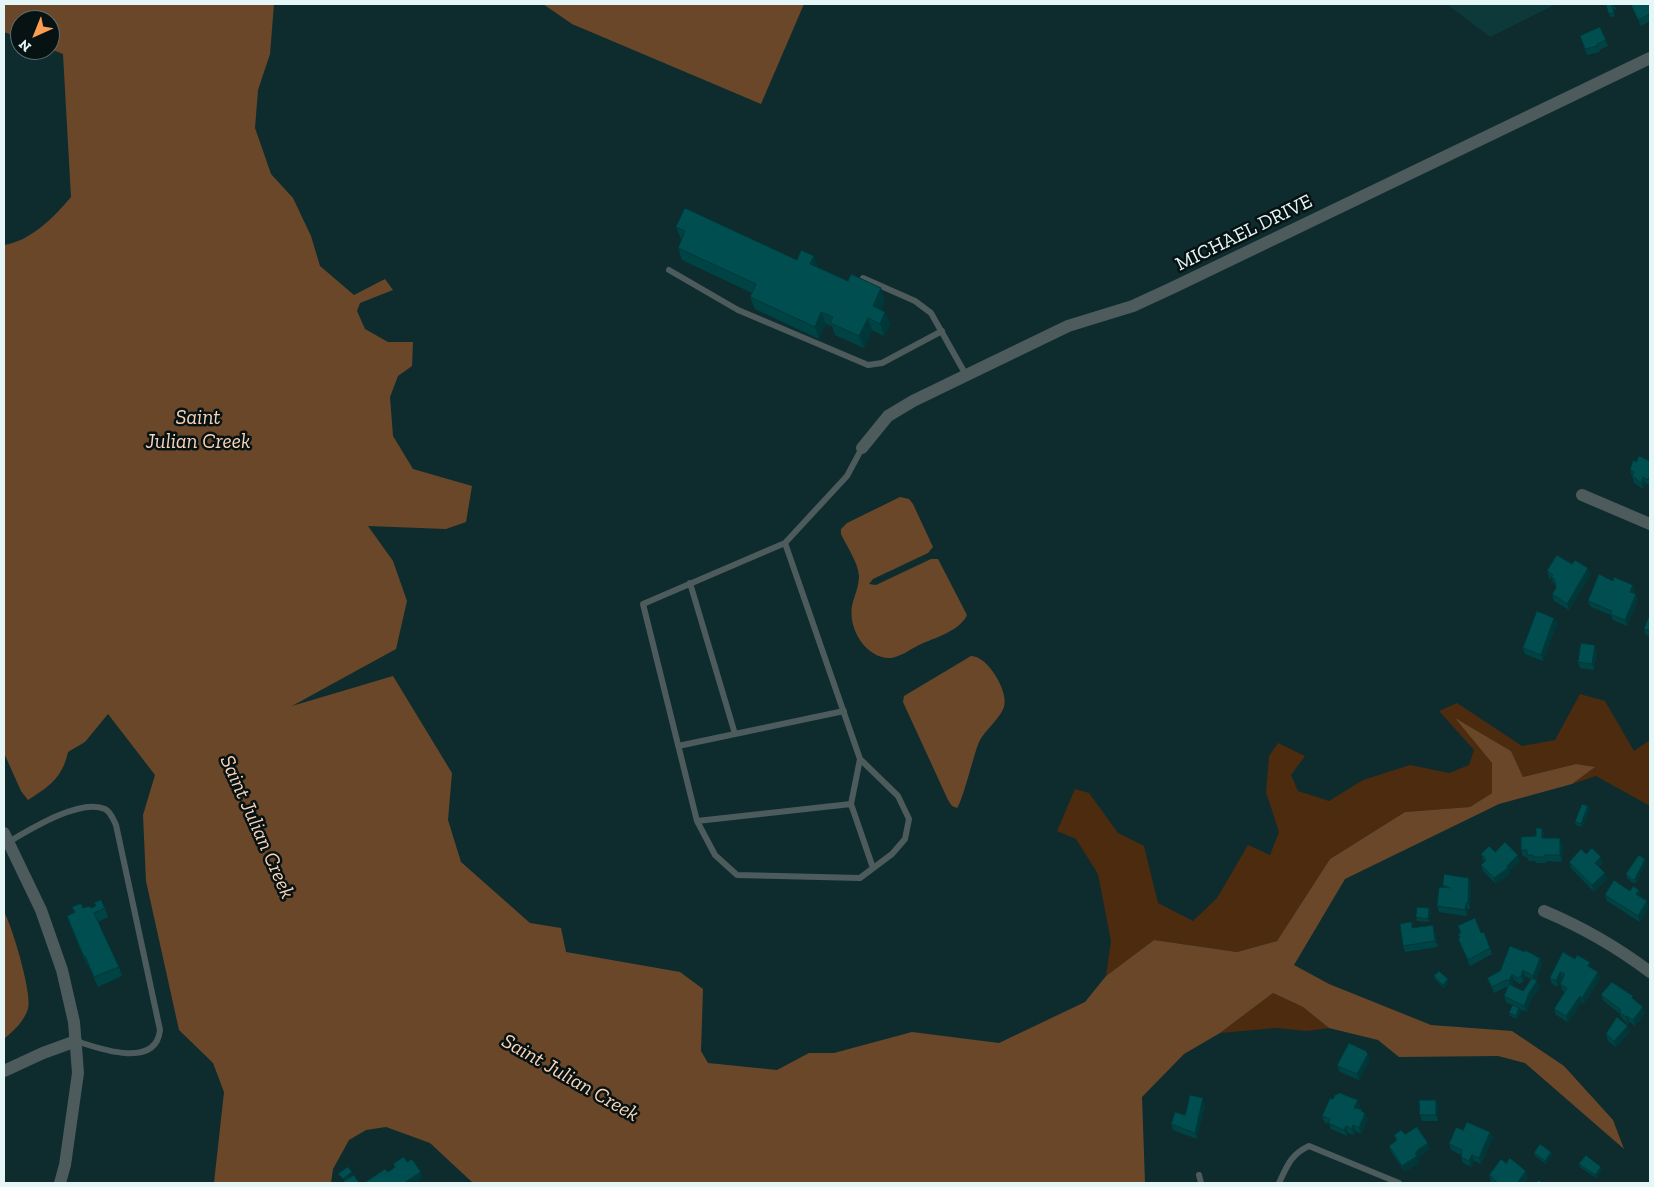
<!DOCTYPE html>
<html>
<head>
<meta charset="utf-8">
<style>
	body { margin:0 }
	#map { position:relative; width:1654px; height:1187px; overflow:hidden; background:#0e2c2e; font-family:"Zilla Slab",serif }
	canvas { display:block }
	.frame { position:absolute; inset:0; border:5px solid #e5f6f6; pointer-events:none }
	.north { position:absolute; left:10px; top:10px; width:50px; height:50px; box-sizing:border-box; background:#071213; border:1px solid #606d6e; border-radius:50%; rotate:224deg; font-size:14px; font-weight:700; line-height:20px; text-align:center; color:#e5f6f6 }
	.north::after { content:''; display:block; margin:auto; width:18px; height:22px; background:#fb9e51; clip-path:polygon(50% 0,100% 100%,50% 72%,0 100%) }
</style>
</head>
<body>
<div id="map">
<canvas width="1654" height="1187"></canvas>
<div class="frame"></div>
<div class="north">N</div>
</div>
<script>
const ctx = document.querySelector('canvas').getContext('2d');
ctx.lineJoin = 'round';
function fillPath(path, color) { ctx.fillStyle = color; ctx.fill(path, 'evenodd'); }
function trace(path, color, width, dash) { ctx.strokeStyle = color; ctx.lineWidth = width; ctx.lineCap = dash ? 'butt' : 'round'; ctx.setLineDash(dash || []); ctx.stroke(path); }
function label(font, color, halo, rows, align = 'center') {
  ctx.font = font + ' "Zilla Slab",serif'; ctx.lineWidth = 5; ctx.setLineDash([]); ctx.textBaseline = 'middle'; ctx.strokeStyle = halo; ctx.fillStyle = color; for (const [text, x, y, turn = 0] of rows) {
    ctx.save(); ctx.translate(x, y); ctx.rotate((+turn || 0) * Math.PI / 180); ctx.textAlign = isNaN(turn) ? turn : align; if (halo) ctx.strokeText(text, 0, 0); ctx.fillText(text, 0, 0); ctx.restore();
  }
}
fillPath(new Path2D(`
	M 1447,4 L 1556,4 L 1490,37 Z`), '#0e393b');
fillPath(new Path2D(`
	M 1580,694 L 1605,701 L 1634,751 L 1650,740 L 1650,806 L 1596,776 L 1572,784 L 1594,767 L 1576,764 L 1523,777 L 1511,751 L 1456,719 L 1492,763 L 1492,793 L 1470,807 L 1405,812 L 1330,859 L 1277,941 L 1237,952 L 1154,940 L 1106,976 L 1111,941 L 1098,874 L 1076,839 L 1057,831 L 1075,789 L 1089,793 L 1118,833 L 1144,846 L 1158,903 L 1193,921 L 1217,898 L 1248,845 L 1270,855 L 1279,832 L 1266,792 L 1269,756 L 1278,743 L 1305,756 L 1291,775 L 1298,791 L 1329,801 L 1363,780 L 1410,765 L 1449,773 L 1469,765 L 1474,750 L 1439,711 L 1457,703 L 1522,746 L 1555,740 Z
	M 1273,993 L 1303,1007 L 1329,1028 L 1307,1031 L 1276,1028 L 1220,1033 Z`), '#4c2b0f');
fillPath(new Path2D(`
	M 4,4 L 274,4 L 270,54 L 258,90 L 255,128 L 271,174 L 293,198 L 311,236 L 320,266 L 354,295 L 385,279 L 393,290 L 360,303 L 357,311 L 365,329 L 388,342 L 413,342 L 412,366 L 398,376 L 390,397 L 393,436 L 413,469 L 472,486 L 466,522 L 446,529 L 368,526 L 393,561 L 407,601 L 396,649 L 292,706 L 393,676 L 452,773 L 448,820 L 461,862 L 530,923 L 561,928 L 566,952 L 680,972 L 703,989 L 701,1051 L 708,1063 L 777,1070 L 809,1053 L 834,1053 L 912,1032 L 999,1043 L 1085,1002 L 1106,976 L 1154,940 L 1237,952 L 1277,941 L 1330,859 L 1405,812 L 1470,807 L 1492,793 L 1492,763 L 1455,718 L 1511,751 L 1523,777 L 1576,764 L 1595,767 L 1572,784 L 1499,804 L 1345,879 L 1294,965 L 1329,984 L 1431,1025 L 1512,1031 L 1564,1066 L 1613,1120 L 1624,1149 L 1525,1063 L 1498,1056 L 1399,1057 L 1378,1040 L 1329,1028 L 1303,1007 L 1273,993 L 1220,1033 L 1184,1054 L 1142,1097 L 1145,1183 L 473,1183 L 430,1143 L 386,1127 L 366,1130 L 349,1140 L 333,1169 L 331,1183 L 214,1183 L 224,1092 L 213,1063 L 179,1030 L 146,881 L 143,815 L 155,775 L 108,714 L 85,742 L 68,752 C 62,778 50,786 28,800 L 21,791 L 4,753 L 4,245 C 31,241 54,217 71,197 L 63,54 L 50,49 L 50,20 L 20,20 L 20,38 L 4,32 Z
	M 543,4 L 804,4 L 761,104 L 572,24 Z
	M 900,497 L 909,499 L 913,504 L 933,547 L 928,553 L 873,579 L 869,584 L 876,585 L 931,559 L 938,559 L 967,615 C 960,631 934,638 919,645 C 911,649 900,657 891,658 C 866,659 848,629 852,606 C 854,596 859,587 859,576 C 858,562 847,547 841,534 L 841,529 L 847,523 Z
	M 971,656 C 988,656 1009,692 1004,707 C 999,720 985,730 979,742 C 974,754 962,803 957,808 L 952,806 L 948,800 L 903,702 L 904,696 Z
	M 4,912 C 12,925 33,996 28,1009 C 23,1023 14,1030 4,1039 Z`), '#6b472a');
trace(new Path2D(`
	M 669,270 L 738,310 L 868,365 L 882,363 L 942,331
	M 863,278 L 915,301 L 931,313 L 966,375
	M 785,543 L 643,604 L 697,821 L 715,855 L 737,875 L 860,878 L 892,854 L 905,839 L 909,819 L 898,796 L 860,759 L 785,543 L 847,476 L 862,448
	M 690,583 L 735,734
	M 678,746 L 844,711
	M 860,759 L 851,804 L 873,868
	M 697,821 L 851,804
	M 7,843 C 29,830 80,798 105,809 C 111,812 113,819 116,825 L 160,1030 C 156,1069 100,1049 76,1041
	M 1199,1175 L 1201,1183
	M 1279,1183 C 1287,1166 1291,1154 1309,1146 L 1399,1183`), '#4e5b5c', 6);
trace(new Path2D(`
	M 862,448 L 888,416 L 913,401 L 1068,326 L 1133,306 L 1172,288 L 1650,58
	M 1582,495 L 1650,524
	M 4,833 L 41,910 L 62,970 L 74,1022 L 78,1073 L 65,1165 L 60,1183
	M 1544,911 C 1582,927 1617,947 1650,972
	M 4,1071 L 43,1053 L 76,1041`), '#4e5b5c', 12);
fillPath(new Path2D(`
	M 1606,4 L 1615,6 L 1616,9 L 1613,10 L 1615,16 L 1610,17 Z
	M 1650,4 L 1650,21 L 1641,26 L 1631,5 Z
	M 1600,27 L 1608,46 L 1599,50 L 1600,52 L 1587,55 L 1580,36 Z
	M 676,227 L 797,260 L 818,267 L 885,300 L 881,310 L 885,312 L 890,324 L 884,336 L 872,330 L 864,348 L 835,335 L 832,326 L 826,324 L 819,339 L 755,309 L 750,297 L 752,293 L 682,260 L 678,248 L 682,239 L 681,239 Z
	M 1650,460 L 1650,486 L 1646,483 L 1643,489 L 1634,483 L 1630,470 L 1636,462 Z
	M 1547,571 L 1591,574 L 1569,610 L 1554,601 L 1552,594 L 1556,588 L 1555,584 L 1553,583 L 1552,579 L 1549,578 Z
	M 1613,581 L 1633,585 L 1635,591 L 1634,593 L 1638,600 L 1627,626 L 1613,620 L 1611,615 L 1591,607 L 1588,601 Z
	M 1650,614 L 1650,636 L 1646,635 L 1644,629 Z
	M 1554,618 L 1557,624 L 1543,661 L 1525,654 L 1523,648 Z
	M 1597,651 L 1594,670 L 1580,668 L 1578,662 Z
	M 1588,806 L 1590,809 L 1582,827 L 1576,825 L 1575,822 Z
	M 1542,828 L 1544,834 L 1544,838 L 1563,845 L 1562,862 L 1546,861 L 1546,863 L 1536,863 L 1535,861 L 1529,861 L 1527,857 L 1523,856 L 1521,850 L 1536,836 Z
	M 1495,852 L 1520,861 L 1509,871 L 1510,874 L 1496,884 L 1483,871 L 1481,865 L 1484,862 L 1481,854 Z
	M 1586,854 L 1603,863 L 1599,867 L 1605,873 L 1607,879 L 1594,892 L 1571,868 L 1569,862 Z
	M 1645,859 L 1646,862 L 1636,883 L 1633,883 L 1627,878 L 1626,874 Z
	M 1471,884 L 1470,909 L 1468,909 L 1467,916 L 1439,912 L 1437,906 L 1443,887 L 1443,885 Z
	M 1639,890 L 1641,896 L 1640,897 L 1649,908 L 1640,922 L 1607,901 L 1605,895 Z
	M 72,907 L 83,908 L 105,908 L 108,917 L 98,922 L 119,967 L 122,976 L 98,987 L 88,965 L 87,966 L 70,925 L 74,912 Z
	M 1429,908 L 1431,911 L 1429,922 L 1417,921 L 1416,917 Z
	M 1458,926 L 1481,933 L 1484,932 L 1492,954 L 1470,966 L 1458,939 L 1460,939 L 1460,934 Z
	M 1414,927 L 1435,931 L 1438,947 L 1405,952 L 1403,946 Z
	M 1563,952 L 1598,972 L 1600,979 L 1584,1004 L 1582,1002 L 1568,1022 L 1556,1015 L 1554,1009 L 1565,992 L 1563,991 L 1560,984 L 1563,979 L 1558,987 L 1552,984 L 1550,978 Z
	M 1540,958 L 1542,964 L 1536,980 L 1537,981 L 1540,987 L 1531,1000 L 1527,1012 L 1519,1009 L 1521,1012 L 1517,1019 L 1510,1016 L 1509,1013 L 1512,1005 L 1506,1002 L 1504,996 L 1508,986 L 1494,993 L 1487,978 ZM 1525,976 L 1531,979 L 1523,991 L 1512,986 L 1514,980 L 1519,984 L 1523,982 Z
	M 1434,976 L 1449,983 L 1444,988 L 1435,979 Z
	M 1601,995 L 1635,1000 L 1645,1013 L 1635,1026 L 1630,1022 L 1628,1024 L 1622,1018 L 1620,1014 L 1604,1001 Z
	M 1630,1032 L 1616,1047 L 1608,1041 L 1606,1034 Z
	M 1370,1060 L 1359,1080 L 1340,1072 L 1337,1066 Z
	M 1333,1099 L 1360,1106 L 1359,1109 L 1363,1112 L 1368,1119 L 1361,1134 L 1356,1131 L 1354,1135 L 1348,1133 L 1347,1136 L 1331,1129 L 1329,1124 L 1325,1123 L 1322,1116 Z
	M 1436,1100 L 1438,1106 L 1438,1121 L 1422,1121 L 1420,1115 Z
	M 1205,1105 L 1197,1139 L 1173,1130 L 1171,1124 Z
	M 1463,1130 L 1490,1132 L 1493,1138 L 1481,1164 L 1474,1161 L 1472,1167 L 1463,1163 L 1461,1157 L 1461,1155 L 1451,1150 L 1449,1144 Z
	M 1405,1134 L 1430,1149 L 1420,1156 L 1418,1160 L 1419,1163 L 1405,1172 L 1391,1152 L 1389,1146 L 1396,1141 L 1394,1135 Z
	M 1551,1152 L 1552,1155 L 1546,1164 L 1535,1156 L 1534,1153 Z
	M 1579,1164 L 1602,1170 L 1596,1178 L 1580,1167 Z
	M 1489,1175 L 1528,1178 L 1524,1183 L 1493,1183 L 1491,1182 Z`), '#004345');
fillPath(new Path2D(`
	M 814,256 L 819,268 L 810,264 Z
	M 881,288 L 885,300 L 877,318 L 873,306 Z
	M 821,312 L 826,324 L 819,339 L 815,327 Z
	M 885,312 L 890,324 L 884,336 L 880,324 Z
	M 868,318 L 872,330 L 864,348 L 859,336 Z
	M 1643,477 L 1646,483 L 1643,489 L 1641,483 Z
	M 1588,568 L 1591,574 L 1569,610 L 1567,604 Z
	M 1633,585 L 1635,591 L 1632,598 L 1630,592 Z
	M 1636,594 L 1638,600 L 1627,626 L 1625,620 Z
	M 1554,618 L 1557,624 L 1543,661 L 1541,655 Z
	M 1595,645 L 1597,651 L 1594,670 L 1592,664 Z
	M 1588,806 L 1590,809 L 1582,827 L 1581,824 Z
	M 1542,828 L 1544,834 L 1544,844 L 1542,838 Z
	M 1560,838 L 1563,845 L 1562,862 L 1560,855 Z
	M 1518,855 L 1520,861 L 1509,871 L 1510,874 L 1496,884 L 1494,878 Z
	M 1601,857 L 1603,863 L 1597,869 L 1595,863 Z
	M 1645,859 L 1646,862 L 1636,883 L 1635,879 Z
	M 1605,873 L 1607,879 L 1594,892 L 1592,885 Z
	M 1469,878 L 1471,884 L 1470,909 L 1468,903 Z
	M 1639,890 L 1641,896 L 1638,901 L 1636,894 Z
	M 1647,901 L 1649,908 L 1640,922 L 1638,916 Z
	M 1466,903 L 1468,909 L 1467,916 L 1465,910 Z
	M 1429,908 L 1431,911 L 1429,922 L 1428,919 Z
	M 1433,925 L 1435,931 L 1438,947 L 1435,941 Z
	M 85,956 L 88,965 L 87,966 L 84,957 Z
	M 1540,958 L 1542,964 L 1535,982 L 1533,976 Z
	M 1523,970 L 1525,976 L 1523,982 L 1521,976 Z
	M 1560,972 L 1563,978 L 1558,987 L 1556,981 Z
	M 1598,972 L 1600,979 L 1584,1004 L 1582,998 Z
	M 1512,974 L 1514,980 L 1511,987 L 1509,981 Z
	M 1448,979 L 1449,983 L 1444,988 L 1443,985 Z
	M 1537,981 L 1540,987 L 1531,1000 L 1527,1012 L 1524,1006 L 1529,993 Z
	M 1580,996 L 1582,1002 L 1568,1022 L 1566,1016 Z
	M 1643,1007 L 1645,1013 L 1635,1026 L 1633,1020 Z
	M 1519,1008 L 1521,1012 L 1517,1019 L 1516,1016 Z
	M 1627,1016 L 1630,1022 L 1628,1024 L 1626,1017 Z
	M 1628,1026 L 1630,1032 L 1616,1047 L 1614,1041 Z
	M 1368,1054 L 1370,1060 L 1359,1080 L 1357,1074 Z
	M 1203,1098 L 1205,1105 L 1197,1139 L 1195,1133 Z
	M 1358,1100 L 1360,1106 L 1357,1114 L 1354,1108 Z
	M 1436,1100 L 1438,1106 L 1438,1121 L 1436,1115 Z
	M 1365,1113 L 1368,1119 L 1361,1134 L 1359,1128 Z
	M 1353,1125 L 1356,1131 L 1354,1135 L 1352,1129 Z
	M 1346,1126 L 1348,1133 L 1347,1136 L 1344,1130 Z
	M 1490,1132 L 1493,1138 L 1481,1164 L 1479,1158 Z
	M 1428,1143 L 1430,1149 L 1420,1156 L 1418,1160 L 1419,1163 L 1405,1172 L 1402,1166 L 1415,1154 L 1418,1150 Z
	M 1551,1152 L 1552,1155 L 1546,1164 L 1545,1161 Z
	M 1472,1155 L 1474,1161 L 1472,1167 L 1469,1161 Z
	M 1601,1167 L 1602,1170 L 1596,1178 L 1595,1175 Z
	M 1526,1171 L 1528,1178 L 1524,1183 L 1517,1183 Z
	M 352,1172 L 353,1176 L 344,1183 L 343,1179 Z
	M 421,1172 L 423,1178 L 416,1183 L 404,1183 Z`), '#003738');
const building = new Path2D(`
	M 1606,4 L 1613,4 L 1615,6 L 1612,6 L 1614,13 L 1609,14 Z
	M 1634,4 L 1650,4 L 1650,14 L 1638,20 L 1631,5 Z
	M 1600,27 L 1606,40 L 1597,44 L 1598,46 L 1585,49 L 1580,36 Z
	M 685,208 L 797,260 L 801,250 L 814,256 L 810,264 L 848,281 L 851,274 L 881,288 L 873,306 L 885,312 L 880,324 L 868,318 L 859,336 L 830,323 L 833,317 L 821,312 L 815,327 L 750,297 L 756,284 L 678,248 L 685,231 L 676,227 Z
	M 1639,456 L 1650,461 L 1650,460 L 1650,476 L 1648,480 L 1643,477 L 1641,483 L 1632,476 L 1634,472 L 1630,470 L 1633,460 L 1636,462 Z
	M 1557,555 L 1572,564 L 1575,560 L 1588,568 L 1567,604 L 1552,594 L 1556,588 L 1554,579 L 1551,577 L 1553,575 L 1547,571 Z
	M 1599,574 L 1613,581 L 1614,577 L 1633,585 L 1630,592 L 1636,594 L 1625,620 L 1610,614 L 1612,611 L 1588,601 Z
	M 1537,611 L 1554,618 L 1541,655 L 1523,648 Z
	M 1650,614 L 1650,631 L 1644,629 Z
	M 1581,643 L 1595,645 L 1592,664 L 1578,662 Z
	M 1582,804 L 1588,806 L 1581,824 L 1575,822 Z
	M 1536,828 L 1542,828 L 1542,838 L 1560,838 L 1560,855 L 1544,855 L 1544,857 L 1533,857 L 1533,855 L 1527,855 L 1527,850 L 1521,850 L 1521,837 L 1536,836 Z
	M 1505,842 L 1518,855 L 1507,866 L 1508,868 L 1494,878 L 1481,865 L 1486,860 L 1481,854 L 1489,846 L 1495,852 Z
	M 1592,848 L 1601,857 L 1595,863 L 1605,873 L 1592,885 L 1569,862 L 1581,849 L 1586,854 Z
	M 1639,855 L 1645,859 L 1635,879 L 1632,880 L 1626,874 Z
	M 1444,874 L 1469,878 L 1468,903 L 1466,903 L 1465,910 L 1437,906 L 1439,887 L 1450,888 L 1443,885 Z
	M 1614,880 L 1630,891 L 1633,886 L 1639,890 L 1636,894 L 1647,901 L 1638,916 L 1605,895 Z
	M 101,900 L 105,908 L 94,913 L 119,967 L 94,977 L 85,956 L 84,957 L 67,916 L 75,912 L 72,907 L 81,903 L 83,908 L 90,906 L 91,908 L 96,906 L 94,903 Z
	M 1417,907 L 1429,908 L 1428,919 L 1416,917 Z
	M 1475,918 L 1481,933 L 1484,932 L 1490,948 L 1468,960 L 1458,939 L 1460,938 L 1458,934 L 1461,933 L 1458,926 Z
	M 1412,922 L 1412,928 L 1433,925 L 1435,941 L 1403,946 L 1400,924 Z
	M 1510,946 L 1525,952 L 1525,950 L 1540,958 L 1533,976 L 1523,970 L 1521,976 L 1517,978 L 1512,974 L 1509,981 L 1506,980 L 1492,987 L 1487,978 L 1500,971 Z
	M 1563,952 L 1575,959 L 1577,955 L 1590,962 L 1588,966 L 1598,972 L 1582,998 L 1580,996 L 1566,1016 L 1554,1009 L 1567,988 L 1560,984 L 1565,974 L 1560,972 L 1556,981 L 1550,978 Z
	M 1439,971 L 1448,979 L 1443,985 L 1434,976 Z
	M 1532,978 L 1537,981 L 1529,993 L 1524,1006 L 1504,996 L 1509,984 L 1523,991 Z
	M 1612,982 L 1633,996 L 1632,998 L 1643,1007 L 1633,1020 L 1627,1016 L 1626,1017 L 1619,1012 L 1621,1010 L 1601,995 Z
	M 1513,1005 L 1519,1008 L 1516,1016 L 1509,1013 Z
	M 1617,1017 L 1628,1026 L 1614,1041 L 1606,1034 Z
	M 1349,1043 L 1366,1051 L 1368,1054 L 1357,1074 L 1337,1066 Z
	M 1340,1093 L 1358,1100 L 1354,1108 L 1362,1109 L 1361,1111 L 1365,1113 L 1359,1128 L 1353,1125 L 1352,1129 L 1346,1126 L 1344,1130 L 1328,1123 L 1330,1119 L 1322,1116 L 1330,1098 L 1333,1099 L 1335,1095 Z
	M 1190,1095 L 1203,1098 L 1195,1133 L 1171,1124 L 1175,1112 L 1185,1115 Z
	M 1419,1100 L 1436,1100 L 1436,1115 L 1420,1115 Z
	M 1467,1122 L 1490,1132 L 1479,1158 L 1472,1155 L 1469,1161 L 1461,1157 L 1462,1150 L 1449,1144 L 1456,1127 L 1463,1130 Z
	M 1417,1127 L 1428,1143 L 1418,1150 L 1415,1154 L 1417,1156 L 1402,1166 L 1389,1146 L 1397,1140 L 1394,1135 L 1401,1130 L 1405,1134 Z
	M 1540,1144 L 1551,1152 L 1545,1161 L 1534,1153 Z
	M 1586,1155 L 1601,1167 L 1595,1175 L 1579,1164 Z
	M 404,1157 L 407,1162 L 412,1159 L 421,1172 L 404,1183 L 364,1183 L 385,1169 L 388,1172 L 395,1167 L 393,1164 Z
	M 1510,1158 L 1526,1171 L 1517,1183 L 1498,1183 L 1489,1175 L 1501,1159 L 1506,1163 Z
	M 348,1167 L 352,1172 L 343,1179 L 338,1174 Z
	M 354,1175 L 359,1183 L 343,1183 L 343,1182 Z
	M 1539,1180 L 1542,1183 L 1536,1183 Z`);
fillPath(building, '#004e50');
trace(building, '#003738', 1);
label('20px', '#e5f6f6', '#071213', [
	["MICHAEL DRIVE",1244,233,-26]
]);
label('italic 21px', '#fbd4b9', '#071213', [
	["Saint",198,418],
	["Julian Creek",198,442],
	["Saint Julian Creek",257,827,66],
	["Saint Julian Creek",570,1078,30]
]);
</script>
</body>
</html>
